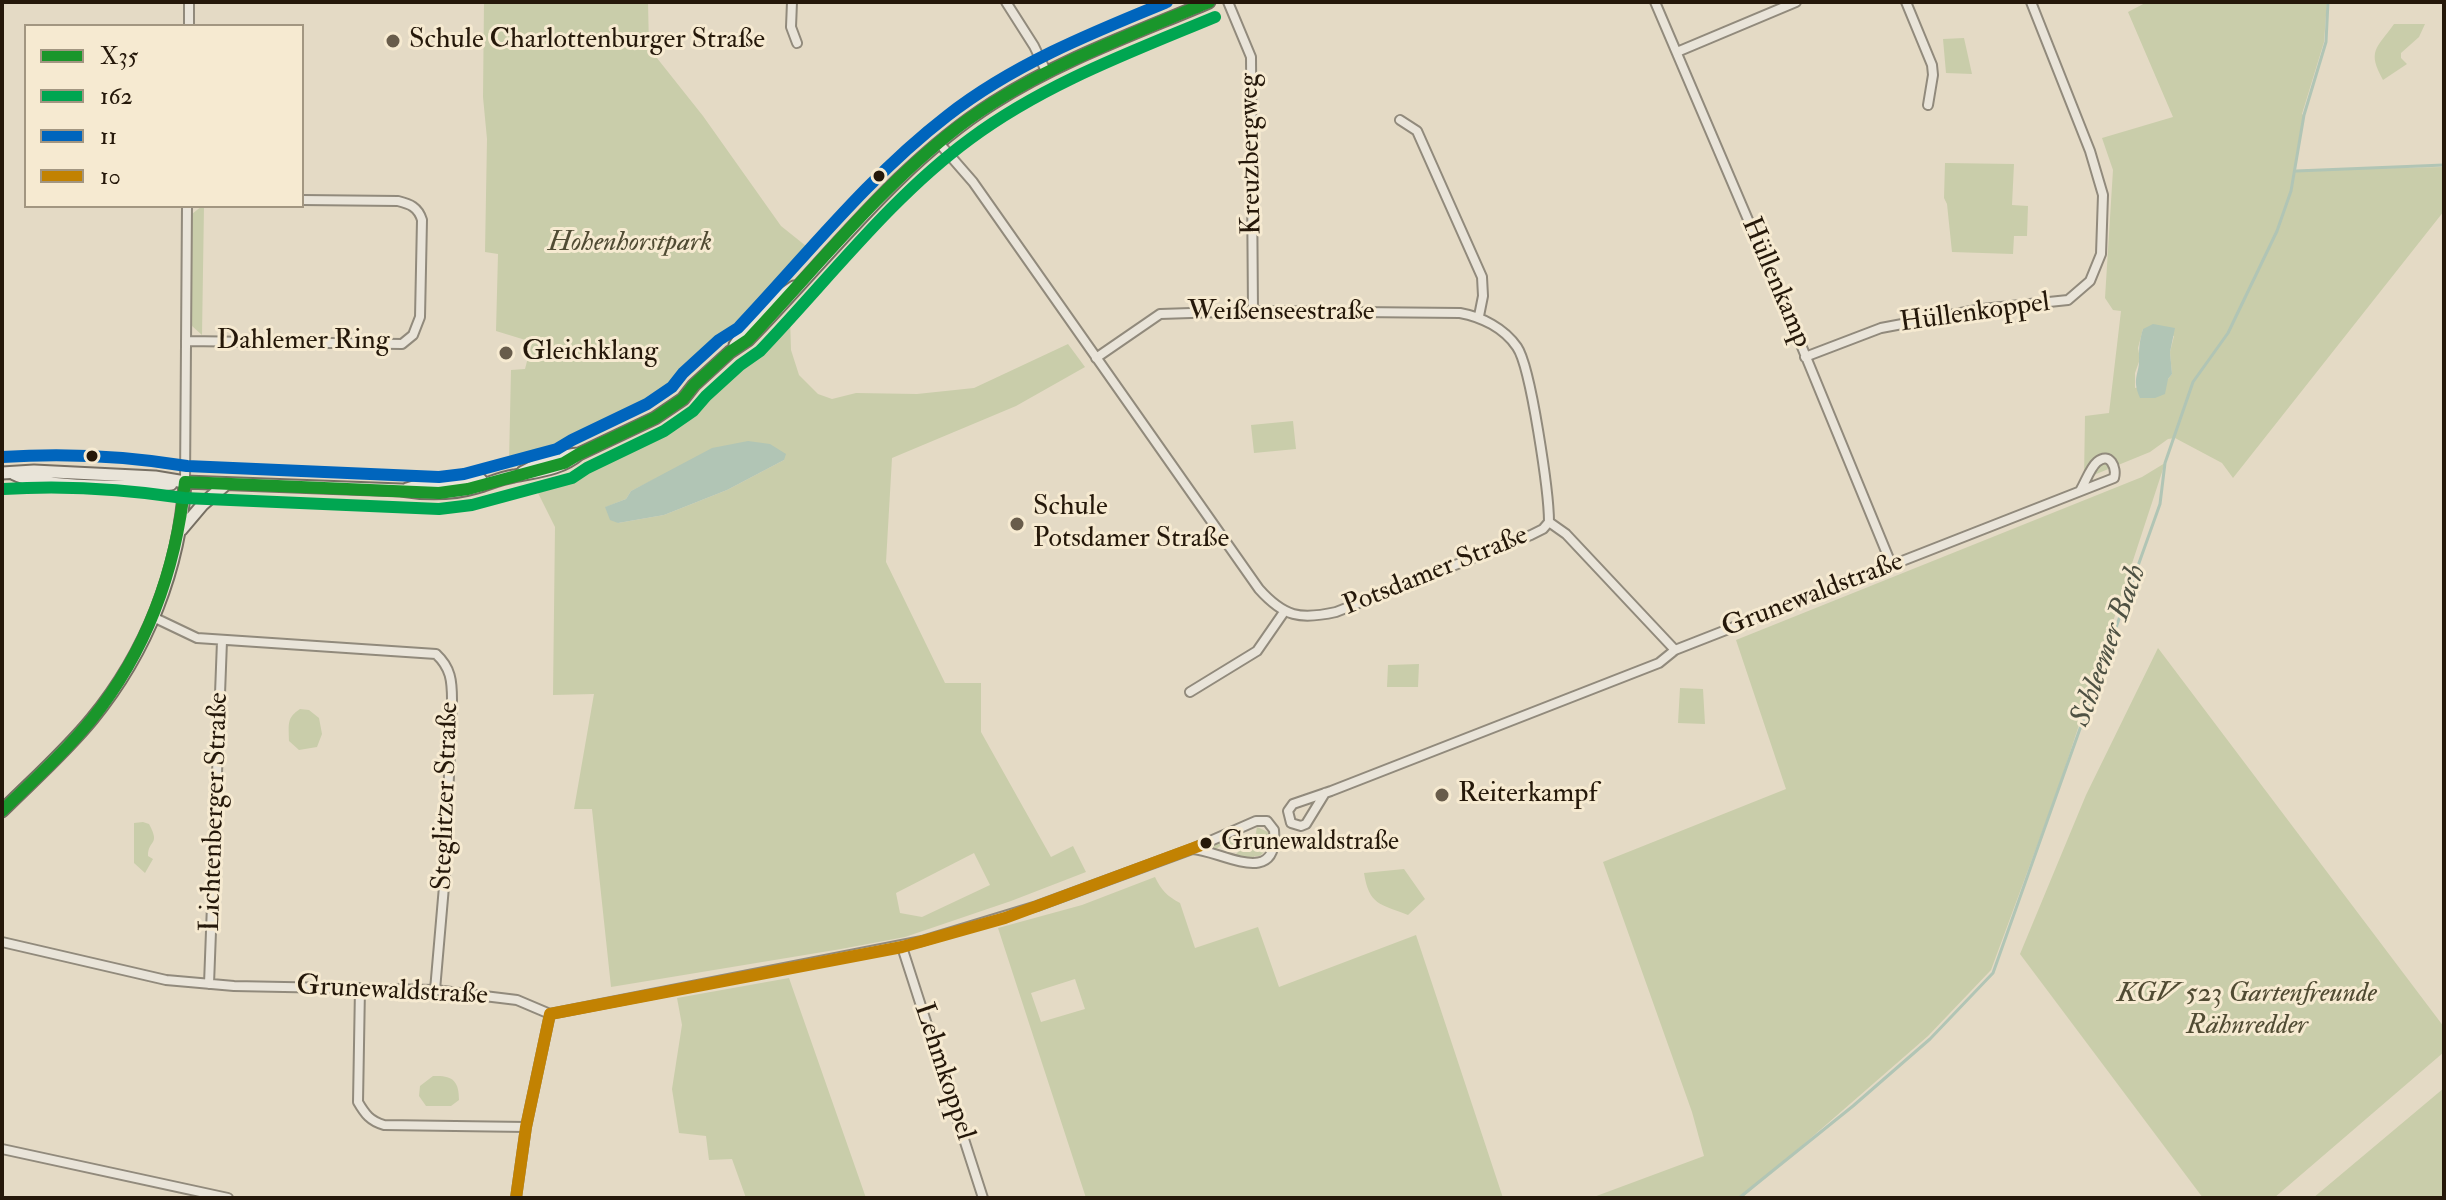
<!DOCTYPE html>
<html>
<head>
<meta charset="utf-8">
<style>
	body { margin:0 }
	#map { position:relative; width:2446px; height:1200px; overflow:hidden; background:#e4dac5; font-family:"IM FELL Double Pica",serif }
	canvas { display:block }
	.frame { position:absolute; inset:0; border:4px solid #25180a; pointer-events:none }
	.legend { position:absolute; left:24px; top:24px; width:280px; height:184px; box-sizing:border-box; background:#f6ead1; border:2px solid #a29681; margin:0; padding:10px 14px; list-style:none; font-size:24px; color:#25180a }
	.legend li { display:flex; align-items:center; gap:16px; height:40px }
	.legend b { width:40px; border:2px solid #a29681 }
</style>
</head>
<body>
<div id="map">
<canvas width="2446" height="1200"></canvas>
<div class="frame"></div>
<ul class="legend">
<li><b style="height:10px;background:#1a962b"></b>X35</li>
<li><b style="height:10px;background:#00a651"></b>162</li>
<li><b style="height:10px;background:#0065bd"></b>11</li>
<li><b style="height:10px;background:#c28202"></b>10</li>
</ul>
</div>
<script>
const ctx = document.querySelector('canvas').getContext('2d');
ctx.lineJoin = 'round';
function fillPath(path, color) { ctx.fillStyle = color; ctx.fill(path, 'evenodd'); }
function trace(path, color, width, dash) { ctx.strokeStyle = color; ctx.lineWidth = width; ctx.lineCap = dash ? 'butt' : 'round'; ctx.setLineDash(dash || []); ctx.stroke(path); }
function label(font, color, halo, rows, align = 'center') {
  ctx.font = font + ' "IM FELL Double Pica",serif'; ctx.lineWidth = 6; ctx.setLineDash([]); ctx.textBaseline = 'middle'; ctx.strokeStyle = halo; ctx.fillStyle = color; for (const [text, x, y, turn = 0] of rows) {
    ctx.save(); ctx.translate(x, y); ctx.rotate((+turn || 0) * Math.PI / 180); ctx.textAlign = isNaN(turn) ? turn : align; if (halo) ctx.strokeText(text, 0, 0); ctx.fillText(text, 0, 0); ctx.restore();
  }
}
fillPath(new Path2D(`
	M 484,2 L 648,2 L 649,48 L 703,116 L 781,226 L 811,250 C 757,305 704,365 639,407 C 599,432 554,448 509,462 L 511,370 L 525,369 L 532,342 L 496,331 L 498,254 L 485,252 L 487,139 L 483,97 Z
	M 2147,2 L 2327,2 L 2324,42 L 2302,114 L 2304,116 L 2295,170 L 2444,167 L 2444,211 L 2233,478 L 2222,463 L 2175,438 L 2168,439 L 2150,452 L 2084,479 L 2085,416 L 2109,413 L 2121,311 L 2113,310 L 2105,298 L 2113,170 L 2102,138 L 2173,117 L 2128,12 ZM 2143,329 L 2174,336 L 2170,352 L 2172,374 L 2168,379 L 2135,388 L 2135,373 L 2140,359 L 2138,348 Z
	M 2394,24 L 2425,24 L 2419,37 L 2401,53 L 2401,58 L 2407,64 L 2383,80 C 2367,51 2376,49 2394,24 Z
	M 1964,38 L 1972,74 L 1946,73 L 1943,39 Z
	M 1945,163 L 2014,164 L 2012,205 L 2028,206 L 2027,236 L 2014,236 L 2013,254 L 1952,252 L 1947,204 L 1944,198 Z
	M 202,206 L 204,206 L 202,335 L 192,326 L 192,214 Z
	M 790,318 L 791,350 L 799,375 L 818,394 L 832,399 L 856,393 L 917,394 L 974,388 L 1068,344 L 1085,367 L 1016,406 L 892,458 L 886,562 L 945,683 L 981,683 L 981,732 L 1051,857 L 1073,846 L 1086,872 L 1011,901 L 905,937 L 841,949 L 611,987 L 592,809 L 574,809 L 594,694 L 553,695 L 555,527 L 534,485 C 559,477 585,468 609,456 C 678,423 733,369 790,318 ZM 784,460 L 727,490 L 664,515 L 618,523 L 606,507 L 626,499 L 631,491 L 665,474 ZM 974,853 L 990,885 L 922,917 L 900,913 L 896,893 Z
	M 1293,421 L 1296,449 L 1254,453 L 1251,425 Z
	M 2165,463 L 2058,789 L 1991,970 L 1928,1036 L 1742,1198 L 1591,1198 L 1704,1156 L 1692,1112 L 1603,862 L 1786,789 L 1736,640 L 2142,477 Z
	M 2158,648 L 2444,1027 L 2444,1052 L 2274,1198 L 2203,1198 L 2020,954 L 2086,795 Z
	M 1419,664 L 1418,687 L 1387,687 L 1388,665 Z
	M 1680,688 L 1703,689 L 1705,724 L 1678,723 Z
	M 300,709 L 309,710 L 319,718 L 322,734 L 317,747 L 299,750 L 289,741 C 289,725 286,718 300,709 Z
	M 143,822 L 149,824 C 161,846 148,839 148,856 L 153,859 L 145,873 L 134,863 L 134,823 Z
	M 1257,827 L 1268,832 C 1271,841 1267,850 1260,856 L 1254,856 L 1254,858 L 1250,860 L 1234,856 L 1240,850 L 1224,843 L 1215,850 L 1210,848 L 1210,846 L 1237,835 L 1237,843 L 1255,838 Z
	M 1404,869 L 1425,899 L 1408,915 C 1380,904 1369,905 1364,873 Z
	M 1155,877 C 1161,890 1167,896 1180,903 L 1195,948 L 1258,927 L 1279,987 L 1416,935 L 1503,1198 L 1086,1198 L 998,928 L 1082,905 ZM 1075,979 L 1085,1009 L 1041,1022 L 1031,993 Z
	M 789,978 L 866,1198 L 746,1198 L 732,1159 L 709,1160 L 706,1136 L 679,1133 L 672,1089 L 682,1025 L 677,998 Z
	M 433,1076 C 452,1075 459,1080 459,1100 L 451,1106 L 426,1106 L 419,1096 L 420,1086 Z
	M 2444,1088 L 2444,1198 L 2313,1198 Z`), '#c9cdaa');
fillPath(new Path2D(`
	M 2153,324 L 2175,328 L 2170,352 L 2172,374 L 2168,379 L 2165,394 L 2155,398 L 2140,398 C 2131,377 2140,375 2139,357 C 2139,346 2140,339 2143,329 Z
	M 748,441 L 770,444 L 786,454 L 784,460 L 727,490 L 664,515 L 618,523 L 610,520 L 605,507 L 626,499 L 631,491 L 712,448 Z`), '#b1c5b5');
trace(new Path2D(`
	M 2296,171 L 2444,165
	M 1739,1198 L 1853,1106 L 1930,1039 L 1993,973 L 2160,504 L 2165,463 L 2193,382 L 2228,333 L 2277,231 L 2291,191 L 2304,115 L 2326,42 L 2328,2`), '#b1c5b5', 3);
const street = new Path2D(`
	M 792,2 L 791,27 L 797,43
	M 1006,2 L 1034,46 L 1046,71
	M 1228,2 L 1251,57 L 1253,311
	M 1655,2 L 1790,318 L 1892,566
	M 1906,2 L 1932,65 L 1933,75 L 1928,105
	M 189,26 L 189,2
	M 1677,52 L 1796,2
	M 1400,120 L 1417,131 L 1482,277 L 1483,296 L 1479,316
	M 939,143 L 973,182 L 1259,589 C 1284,617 1300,620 1336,612 L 1531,535 L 1543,529 L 1549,522 L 1566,534 L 1675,650
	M 186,341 L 402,344 L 413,335 L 420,317 L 422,220 C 418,207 410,204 398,201 L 302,200
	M 1805,357 L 1881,328 L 1982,309 L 2068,300 L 2090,281 L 2101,254 L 2103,195 L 2090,151 L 2031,2
	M 1096,358 L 1160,314 L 1253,311 L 1460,313 C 1482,317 1504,328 1517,347 C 1531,367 1549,494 1549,522
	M 185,482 L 187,206
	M 153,617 L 197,638 L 436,654 C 451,668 452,681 452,700 L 445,875 L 435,990
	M 1190,692 L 1257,651 L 1284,612
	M 1325,793 L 1306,824 L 1301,826 L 1291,823 L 1288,811 L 1293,804 L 1331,791 L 1659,663 L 1675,650 L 2114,478 C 2117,468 2110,451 2097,462 C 2090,468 2085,483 2080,491
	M 2,942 L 166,980 L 234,986 L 435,990 L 517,1000 L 550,1014 L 922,941 L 1037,906 L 1192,849 L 1256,821 L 1267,821 L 1274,830 C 1279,890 1220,850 1192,849
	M 902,947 L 983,1198
	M 209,984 L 222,641
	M 360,988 L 358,1102 C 365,1114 370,1121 384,1125 L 526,1127
	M 2,1149 L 228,1198
	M 516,1198 L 526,1127 L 550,1014`);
const secondary = new Path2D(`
	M 735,345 C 750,323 772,301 794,287
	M 523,472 C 540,463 559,455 579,454
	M 2,473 L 34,471 L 155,477 L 185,482 L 401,490 C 425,494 453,494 477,487 C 490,483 501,478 514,476 C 537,471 560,470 579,454 L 655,418 L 683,399 L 694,385 L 730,352 L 748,340 C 827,260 897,164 993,103 C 1060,60 1136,33 1209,2
	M 14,474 C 40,488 139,488 171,484
	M 407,489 L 420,485 L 481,480
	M 181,530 L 203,504 L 226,484
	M 2,811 C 32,781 65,752 92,719 C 147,652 180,568 185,482`);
trace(street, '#918a7c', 12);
trace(secondary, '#766f63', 15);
trace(street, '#e9e4d9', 8);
trace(secondary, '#e9e4d9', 11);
trace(new Path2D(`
	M 2,811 C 33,781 65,752 92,719 C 148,649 176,570 185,482 L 439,493 L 468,489 L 564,463 L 579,454 L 655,418 L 683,399 L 694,385 L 730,352 L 748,340 C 816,268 879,188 958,127 C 1033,70 1123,38 1209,2`), '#1a962b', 12);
trace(new Path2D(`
	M 3,489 C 63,485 125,489 184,498 L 439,509 L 472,505 L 572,478 L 587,468 L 664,431 L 693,411 L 706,396 L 740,365 L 760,351 C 828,280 890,198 970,139 C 1044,84 1131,52 1215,17`), '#00a651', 12);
trace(new Path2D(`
	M 2,457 C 62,453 127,456 187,466 L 439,477 L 464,474 L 557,449 L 572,440 L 647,404 L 672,387 L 683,373 L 719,340 L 738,328 C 806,256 868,177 947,116 C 1012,65 1091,33 1167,2`), '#0065bd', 12);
trace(new Path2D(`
	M 550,1014 L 902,947 L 1005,918 L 1207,843
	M 516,1198 L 526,1127 L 550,1014`), '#c28202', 12);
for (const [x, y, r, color] of [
	[393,41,8,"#685c4b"],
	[879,176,7,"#25180a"],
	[506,353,8,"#685c4b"],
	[92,456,7,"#25180a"],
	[1017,524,8,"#685c4b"],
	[1442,795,8,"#685c4b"],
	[1206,843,7,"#25180a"]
]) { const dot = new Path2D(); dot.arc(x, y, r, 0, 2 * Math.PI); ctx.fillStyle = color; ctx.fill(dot); trace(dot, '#f6ead1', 3); }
label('26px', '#25180a', '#f6ead1', [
	["Grunewaldstraße",1221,843]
], 'left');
label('28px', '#25180a', '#f6ead1', [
	["Schule Charlottenburger Straße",409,41],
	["Gleichklang",522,353],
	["Schule",1033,508],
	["Potsdamer Straße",1033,540],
	["Reiterkampf",1458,795]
], 'left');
label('28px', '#25180a', '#f6ead1', [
	["Kreuzbergweg",1252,154,-91],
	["Hüllenkamp",1775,283,67],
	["Weißenseestraße",1281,313],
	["Hüllenkoppel",1975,314,-8],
	["Dahlemer Ring",303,342],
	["Potsdamer Straße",1436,572,-22],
	["Grunewaldstraße",1813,596,-21],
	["Steglitzer Straße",447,796,-88],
	["Lichtenberger Straße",216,812,-88],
	["Grunewaldstraße",392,992,3],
	["Lehmkoppel",943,1072,72]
]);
label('italic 28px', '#504b33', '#f6ead1', [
	["Hohenhorstpark",630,244],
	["KGV 523 Gartenfreunde",2247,995],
	["Rähnredder",2247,1027]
]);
label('italic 30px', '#4e5143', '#f6ead1', [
	["Schleemer Bach",2110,646,-70]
]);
</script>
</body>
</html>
